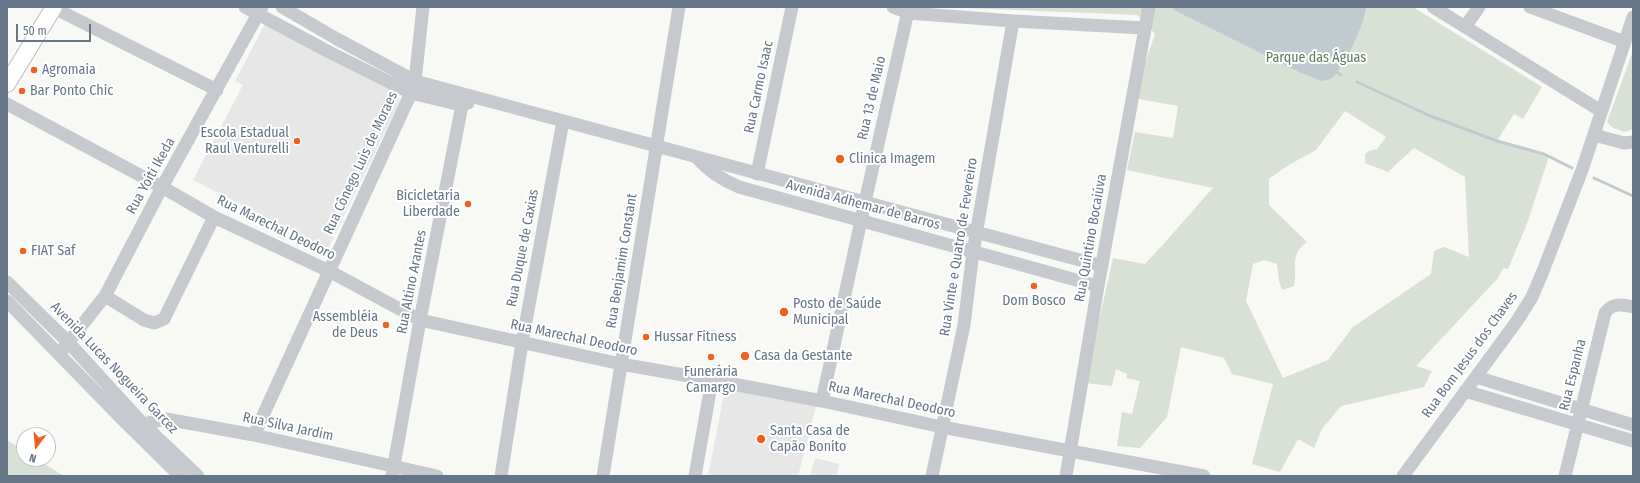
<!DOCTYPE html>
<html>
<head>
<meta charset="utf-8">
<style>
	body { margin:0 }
	#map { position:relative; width:1640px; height:483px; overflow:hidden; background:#f8f8f5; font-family:"Fira Sans Condensed",sans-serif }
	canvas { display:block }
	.frame { position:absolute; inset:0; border:8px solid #667688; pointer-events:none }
	.north { position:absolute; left:16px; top:427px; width:40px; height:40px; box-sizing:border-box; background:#fff; border:1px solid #c2c8cf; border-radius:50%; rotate:196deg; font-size:11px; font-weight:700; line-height:16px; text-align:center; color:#667688 }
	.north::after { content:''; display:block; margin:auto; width:14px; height:18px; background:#ec6221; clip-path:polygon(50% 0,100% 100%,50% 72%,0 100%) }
	.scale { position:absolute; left:16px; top:24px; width:75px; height:18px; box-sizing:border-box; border:2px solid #667688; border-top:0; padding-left:5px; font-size:12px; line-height:14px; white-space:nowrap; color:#667688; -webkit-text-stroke:3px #fff; paint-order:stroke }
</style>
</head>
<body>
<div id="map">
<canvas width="1640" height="483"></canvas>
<div class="frame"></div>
<div class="north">N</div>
<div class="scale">50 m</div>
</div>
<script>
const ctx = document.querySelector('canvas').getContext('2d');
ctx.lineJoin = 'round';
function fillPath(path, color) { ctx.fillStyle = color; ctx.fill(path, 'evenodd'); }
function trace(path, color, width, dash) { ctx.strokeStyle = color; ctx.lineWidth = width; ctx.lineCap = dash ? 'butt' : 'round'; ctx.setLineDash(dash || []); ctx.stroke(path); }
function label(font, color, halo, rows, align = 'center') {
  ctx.font = font + ' "Fira Sans Condensed",sans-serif'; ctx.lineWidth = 4; ctx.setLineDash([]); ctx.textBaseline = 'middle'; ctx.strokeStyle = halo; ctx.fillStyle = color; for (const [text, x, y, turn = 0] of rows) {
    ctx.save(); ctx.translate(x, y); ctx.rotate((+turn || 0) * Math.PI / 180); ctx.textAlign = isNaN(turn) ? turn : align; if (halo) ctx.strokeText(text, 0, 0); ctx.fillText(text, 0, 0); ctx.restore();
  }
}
fillPath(new Path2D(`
	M 266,22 L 397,93 L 400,101 L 328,249 L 193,180 L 243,85 L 235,81 Z
	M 726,384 L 817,403 L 798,476 L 708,476 Z
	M 815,458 L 839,464 L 836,476 L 810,476 Z`), '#e6e7e6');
fillPath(new Path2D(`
	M 941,7 L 1413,7 L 1542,87 L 1523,119 L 1514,114 L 1497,141 L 1549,156 L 1528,221 L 1508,269 L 1503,268 L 1498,278 L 1416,366 L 1432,371 L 1424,387 L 1341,406 L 1322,429 L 1314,448 L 1298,439 L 1280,472 L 1252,464 L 1273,384 L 1232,374 L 1224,358 L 1181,347 L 1167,417 L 1140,448 L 1117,446 L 1122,412 L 1132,414 L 1140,381 L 1126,378 L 1127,374 L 1116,369 L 1112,386 L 1085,383 L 1113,258 L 1145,264 C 1169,239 1190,213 1213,188 L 1127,170 L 1135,132 L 1173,138 L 1178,106 L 1133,98 L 1155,34 L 1137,15 ZM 1345,111 L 1386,137 L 1377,149 L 1369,151 L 1365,154 L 1365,163 L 1388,172 L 1414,148 L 1465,177 L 1469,257 L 1444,247 L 1434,251 L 1431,274 L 1353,327 L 1328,360 L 1283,378 L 1246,301 L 1253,264 L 1264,260 L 1277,264 L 1279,281 L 1282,290 L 1294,286 C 1297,275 1292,262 1298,251 C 1300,248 1304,244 1307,242 L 1269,205 L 1269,179 L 1287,166 L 1316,150 Z
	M 1633,51 L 1633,129 L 1624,132 L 1613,128 L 1607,122 Z
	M 7,440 L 24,451 L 24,459 L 37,459 L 64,476 L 7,476 Z`), '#d9e0d6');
fillPath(new Path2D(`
	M 1171,7 L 1366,7 C 1365,23 1345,65 1333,77 C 1331,79 1326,80 1322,81 L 1299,72 L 1174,10 Z`), '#c0cacf');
trace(new Path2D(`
	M 1334,71 L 1341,75
	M 1357,82 L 1428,115 L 1497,141 L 1544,154 L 1572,168
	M 1594,178 L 1633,196`), '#c0cacf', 3);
const major = new Path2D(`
	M 7,84 L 54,7`);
trace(major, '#b9bdc1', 18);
trace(new Path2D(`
	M 52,7 L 217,90
	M 245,7 L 329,52 L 411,93 L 461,105 L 468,103
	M 282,7 L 337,39 L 415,81 L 1102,266
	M 893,7 L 908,13 L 1013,21 L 1145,28
	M 1433,7 L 1601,111
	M 1530,7 L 1625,42
	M 1465,27 L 1479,7
	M 7,104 L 162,187 L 214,217 L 329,271 L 420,320 L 621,364 L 712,380 L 822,401 L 942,427 L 1204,476
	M 1594,135 L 1624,143 L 1633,142
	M 698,159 C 710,172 722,180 739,187 L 1098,286
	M 757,174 L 792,7
	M 7,282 L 69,343 L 143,424 L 198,476
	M 105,296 L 144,320 L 154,323 L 164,319 L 214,217
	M 7,301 L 120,417 L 180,476
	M 59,354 L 105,296 L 162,187 L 262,7
	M 1476,377 L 1633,425
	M 1465,391 L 1633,441
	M 822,401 L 865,202 L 909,7
	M 132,429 L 143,424 L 166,419 L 254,435 L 437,476
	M 254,435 L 411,93 L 415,81 L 423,7
	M 392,476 L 420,320 L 464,95
	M 501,476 L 522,343 L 563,121
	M 603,476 L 679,7
	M 695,476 L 712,380
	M 932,476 L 964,325 L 973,252 L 1013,21
	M 1066,476 L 1098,286 L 1149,7
	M 1403,476 L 1517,321 L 1532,297 L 1543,271 L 1582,170 L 1633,17
	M 1565,476 L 1605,313 C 1612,303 1621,304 1633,307`), '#c6c9cd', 13);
trace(major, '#fff', 16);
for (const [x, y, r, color] of [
	[34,70,4,"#ec6221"],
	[22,91,4,"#ec6221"],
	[297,141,4,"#ec6221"],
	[840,159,5,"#ec6221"],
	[468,204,4,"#ec6221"],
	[23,251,4,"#ec6221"],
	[1034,286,4,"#ec6221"],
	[784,312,5,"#ec6221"],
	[386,325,4,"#ec6221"],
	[646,337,4,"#ec6221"],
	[745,356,5,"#ec6221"],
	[711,357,4,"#ec6221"],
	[761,439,5,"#ec6221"]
]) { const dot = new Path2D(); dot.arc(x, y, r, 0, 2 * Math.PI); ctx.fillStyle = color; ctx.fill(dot); trace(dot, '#fff', 1.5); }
label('14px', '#647a61', '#fff', [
	["Parque das Águas",1316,58]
]);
label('14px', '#667688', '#fff', [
	["Agromaia",42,70],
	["Bar Ponto Chic",30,91],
	["Escola Estadual",289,133,"right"],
	["Raul Venturelli",289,149,"right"],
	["Clinica Imagem",849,159],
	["Bicicletaria",460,196,"right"],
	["Liberdade",460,212,"right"],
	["FIAT Saf",31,251],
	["Dom Bosco",1034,301,"center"],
	["Posto de Saúde",793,304],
	["Municipal",793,320],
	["Assembléia",378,317,"right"],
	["de Deus",378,333,"right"],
	["Hussar Fitness",654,337],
	["Casa da Gestante",754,356],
	["Funerária",711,372,"center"],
	["Camargo",711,388,"center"],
	["Santa Casa de",770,431],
	["Capão Bonito",770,447]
], 'left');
label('14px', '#667688', '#fff', [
	["Rua Carmo Isaac",759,87,-78],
	["Rua 13 de Maio",872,98,-77],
	["Rua Cônego Luis de Moraes",361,163,-65],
	["Rua Yoiti Ikeda",151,176,-61],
	["Avenida Adhemar de Barros",863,205,15],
	["Rua Marechal Deodoro",276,228,26],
	["Rua Quintino Bocaiúva",1091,238,-80],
	["Rua Vinte e Quatro de Fevereiro",959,247,-81],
	["Rua Duque de Caxias",523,248,-79],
	["Rua Benjamim Constant",622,261,-81],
	["Rua Altino Arantes",412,282,-79],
	["Rua Marechal Deodoro",574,338,12],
	["Rua Bom Jesus dos Chaves",1470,355,-54],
	["Avenida Lucas Nogueira Garcez",114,368,46],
	["Rua Espanha",1573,375,-76],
	["Rua Marechal Deodoro",892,400,12],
	["Rua Silva Jardim",288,427,12]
]);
</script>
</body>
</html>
